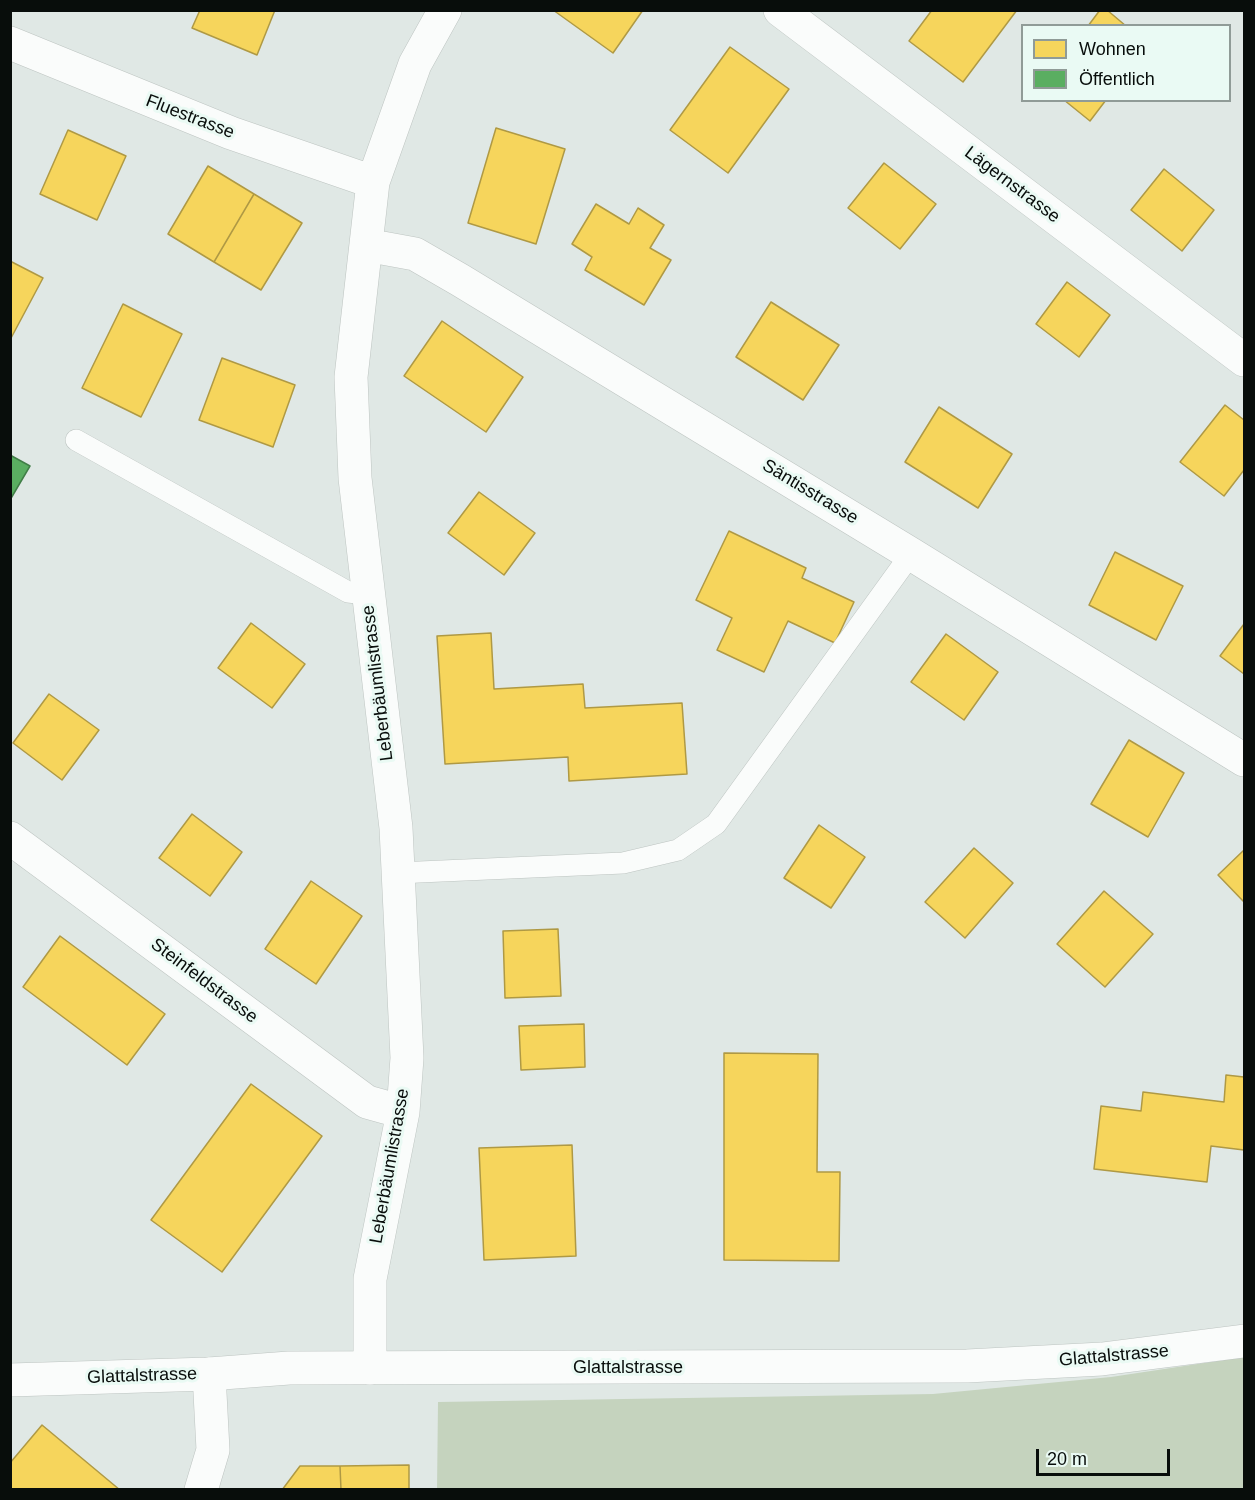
<!DOCTYPE html>
<html>
<head>
<meta charset="utf-8">
<style>
	body { margin:0 }
	#map { position:relative; width:1255px; height:1500px; overflow:hidden; background:#e0e8e5; font-family:Arial,sans-serif }
	canvas { display:block }
	.frame { position:absolute; inset:0; border:12px solid #080d0b; pointer-events:none }
	.legend { position:absolute; left:1021px; top:24px; width:210px; height:78px; box-sizing:border-box; background:#eafaf4; border:2px solid #909b97; margin:0; padding:8px 10px; list-style:none; font-size:18px; color:#080d0b }
	.legend li { display:flex; align-items:center; gap:12px; height:30px }
	.legend b { width:30px; border:2px solid #909b97 }
	.scale { position:absolute; left:1036px; top:1449px; width:134px; height:27px; box-sizing:border-box; border:3px solid #080d0b; border-top:0; padding-left:8px; font-size:18px; line-height:21px; white-space:nowrap; color:#080d0b; -webkit-text-stroke:4px #eafaf4; paint-order:stroke }
</style>
</head>
<body>
<div id="map">
<canvas width="1255" height="1500"></canvas>
<div class="frame"></div>
<ul class="legend">
<li><b style="height:16px;background:#f6d55c"></b>Wohnen</li>
<li><b style="height:16px;background:#5aae61"></b>Öffentlich</li>
</ul>
<div class="scale">20 m</div>
</div>
<script>
const ctx = document.querySelector('canvas').getContext('2d');
ctx.lineJoin = 'round';
function fillPath(path, color) { ctx.fillStyle = color; ctx.fill(path, 'evenodd'); }
function trace(path, color, width, dash) { ctx.strokeStyle = color; ctx.lineWidth = width; ctx.lineCap = dash ? 'butt' : 'round'; ctx.setLineDash(dash || []); ctx.stroke(path); }
function label(font, color, halo, rows, align = 'center') {
  ctx.font = font + ' Arial,sans-serif'; ctx.lineWidth = 6; ctx.setLineDash([]); ctx.textBaseline = 'middle'; ctx.strokeStyle = halo; ctx.fillStyle = color; for (const [text, x, y, turn = 0] of rows) {
    ctx.save(); ctx.translate(x, y); ctx.rotate((+turn || 0) * Math.PI / 180); ctx.textAlign = isNaN(turn) ? turn : align; if (halo) ctx.strokeText(text, 0, 0); ctx.fillText(text, 0, 0); ctx.restore();
  }
}
fillPath(new Path2D(`
	M 1244,1357 L 1244,1489 L 437,1490 L 438,1402 L 933,1394 L 1111,1377 Z`), '#c5d3be');
const homes = new Path2D(`
	M 200,10 L 275,10 L 257,55 L 192,28 Z
	M 553,10 L 643,10 L 613,53 Z
	M 932,10 L 1017,10 L 963,82 L 909,41 Z
	M 1100,10 L 1107,10 L 1126,26 L 1088,26 Z
	M 730,47 L 789,89 L 728,173 L 670,130 Z
	M 1064,100 L 1106,100 L 1090,121 Z
	M 496,128 L 565,149 L 536,244 L 468,223 Z
	M 68,130 L 126,156 L 97,220 L 40,194 Z
	M 884,163 L 936,204 L 900,249 L 848,208 Z
	M 208,166 L 254,194 L 214,262 L 168,234 Z
	M 1164,169 L 1214,210 L 1182,251 L 1131,210 Z
	M 254,194 L 302,223 L 261,290 L 214,262 Z
	M 596,204 L 629,224 L 638,208 L 664,225 L 650,248 L 671,260 L 644,305 L 585,270 L 592,257 L 572,244 Z
	M 10,261 L 43,278 L 10,340 Z
	M 1067,282 L 1110,315 L 1079,357 L 1036,324 Z
	M 771,302 L 839,345 L 803,400 L 736,357 Z
	M 123,304 L 182,334 L 141,417 L 82,388 Z
	M 442,321 L 523,377 L 486,432 L 404,376 Z
	M 222,358 L 295,385 L 273,447 L 199,420 Z
	M 1225,405 L 1244,420 L 1244,470 L 1224,496 L 1180,462 Z
	M 939,407 L 1012,454 L 978,508 L 905,462 Z
	M 479,492 L 535,533 L 504,575 L 448,533 Z
	M 729,531 L 806,568 L 802,578 L 854,602 L 835,643 L 788,621 L 764,672 L 717,650 L 732,618 L 696,600 Z
	M 1115,552 L 1183,586 L 1156,640 L 1089,605 Z
	M 251,623 L 305,664 L 272,708 L 218,668 Z
	M 1244,624 L 1244,674 L 1220,656 Z
	M 491,633 L 494,689 L 583,684 L 585,708 L 682,703 L 687,774 L 569,781 L 568,757 L 445,764 L 437,636 Z
	M 946,634 L 998,672 L 964,720 L 911,682 Z
	M 49,694 L 99,730 L 62,780 L 13,743 Z
	M 1129,740 L 1184,773 L 1148,837 L 1091,804 Z
	M 192,814 L 242,852 L 210,896 L 159,858 Z
	M 819,825 L 865,857 L 831,908 L 784,878 Z
	M 974,848 L 1013,883 L 965,938 L 925,902 Z
	M 1244,850 L 1244,902 L 1218,875 Z
	M 311,881 L 362,916 L 316,984 L 265,949 Z
	M 1104,891 L 1153,934 L 1105,987 L 1057,944 Z
	M 558,929 L 561,996 L 505,998 L 503,931 Z
	M 60,936 L 165,1014 L 127,1065 L 23,987 Z
	M 584,1024 L 585,1067 L 521,1070 L 519,1026 Z
	M 724,1053 L 818,1054 L 817,1172 L 840,1172 L 839,1261 L 724,1260 Z
	M 1226,1075 L 1244,1077 L 1244,1150 L 1211,1146 L 1207,1182 L 1094,1169 L 1101,1106 L 1141,1111 L 1143,1092 L 1224,1102 Z
	M 251,1084 L 322,1136 L 222,1272 L 151,1220 Z
	M 572,1145 L 576,1256 L 484,1260 L 479,1148 Z
	M 42,1425 L 120,1490 L 10,1490 L 10,1463 Z
	M 409,1465 L 409,1490 L 341,1490 L 340,1466 Z
	M 300,1466 L 340,1466 L 341,1490 L 282,1490 Z`);
fillPath(homes, '#f6d55c');
trace(homes, '#af9944', 1.5);
const public = new Path2D(`
	M 10,455 L 30,466 L 10,500 Z`);
fillPath(public, '#5aae61');
trace(public, '#417e47', 1.5);
const lane = new Path2D(`
	M 76,440 L 348,592 L 367,594
	M 397,873 L 623,863 L 678,850 L 716,824 L 911,554`);
const street = new Path2D(`
	M 780,10 L 1244,360
	M 10,43 L 231,133 L 373,182
	M 366,245 L 415,254 L 460,280 L 911,554 L 1244,760
	M 10,838 L 367,1102 L 403,1112
	M 370,1368 L 370,1279 L 403,1112 L 407,1058 L 396,828 L 355,478 L 351,377 L 373,182 L 415,64 L 445,10
	M 201,1490 L 213,1450 L 209,1374`);
const secondary = new Path2D(`
	M 10,1380 L 209,1374 L 289,1368 L 967,1366 L 1102,1359 L 1244,1341`);
trace(lane, '#bdc4c1', 22);
trace(street, '#bdc4c1', 34);
trace(secondary, '#bdc4c1', 34);
trace(lane, '#fafcfb', 21);
trace(street, '#fafcfb', 33);
trace(secondary, '#fafcfb', 33);
label('18px', '#080d0b', '#eafaf4', [
	["Fluestrasse",190,117,21],
	["Lägernstrasse",1012,185,37],
	["Säntisstrasse",810,492,31],
	["Leberbäumlistrasse",378,683,-97],
	["Steinfeldstrasse",204,981,37],
	["Leberbäumlistrasse",390,1166,-80],
	["Glattalstrasse",1114,1356,-5],
	["Glattalstrasse",628,1368],
	["Glattalstrasse",142,1376,-2]
]);
</script>
</body>
</html>
